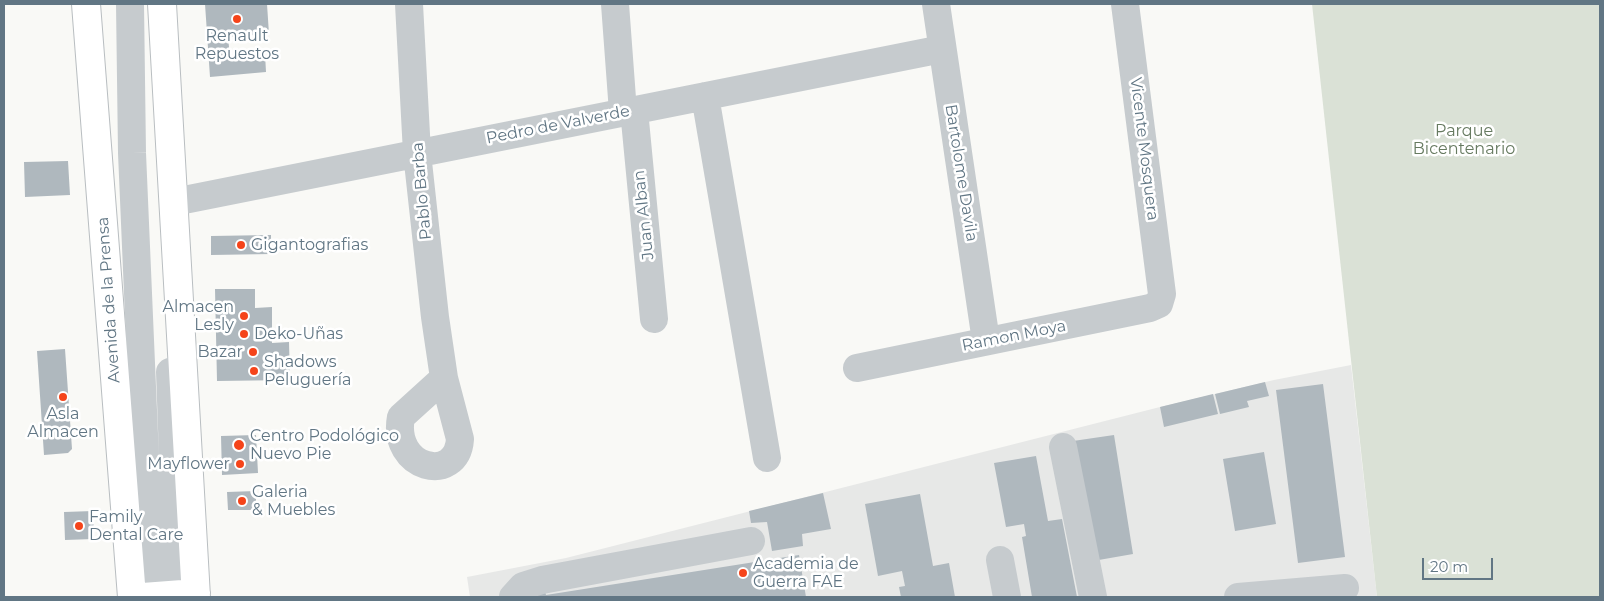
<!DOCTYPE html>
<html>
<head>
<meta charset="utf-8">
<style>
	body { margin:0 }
	#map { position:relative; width:1604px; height:601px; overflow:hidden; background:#f9f9f6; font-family:Montserrat,sans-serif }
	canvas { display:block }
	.frame { position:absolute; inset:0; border:5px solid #617684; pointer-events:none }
	.scale { position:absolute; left:1422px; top:558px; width:71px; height:22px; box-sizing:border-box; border:2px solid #617684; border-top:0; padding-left:6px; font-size:15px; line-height:18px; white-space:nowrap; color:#617684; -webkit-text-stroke:4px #fff; paint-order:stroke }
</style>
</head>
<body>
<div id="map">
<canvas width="1604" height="601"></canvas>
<div class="frame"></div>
<div class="scale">20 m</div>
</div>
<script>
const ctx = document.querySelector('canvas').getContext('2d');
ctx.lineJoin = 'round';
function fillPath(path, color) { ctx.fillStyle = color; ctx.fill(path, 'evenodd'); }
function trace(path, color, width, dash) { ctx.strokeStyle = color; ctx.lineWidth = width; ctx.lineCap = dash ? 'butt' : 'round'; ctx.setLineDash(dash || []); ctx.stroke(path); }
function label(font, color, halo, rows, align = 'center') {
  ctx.font = font + ' Montserrat,sans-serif'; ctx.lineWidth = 5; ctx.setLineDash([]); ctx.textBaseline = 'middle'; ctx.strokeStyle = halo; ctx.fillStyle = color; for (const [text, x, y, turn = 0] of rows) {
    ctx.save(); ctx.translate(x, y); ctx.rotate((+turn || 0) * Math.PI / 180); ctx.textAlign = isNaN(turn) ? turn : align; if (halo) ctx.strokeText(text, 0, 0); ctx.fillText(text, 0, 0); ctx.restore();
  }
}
fillPath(new Path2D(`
	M 1351,365 L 1377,597 L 470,597 L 467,577 L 566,558 L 1160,407 L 1274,380 Z`), '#e7e8e7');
fillPath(new Path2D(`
	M 1312,4 L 1600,4 L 1600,597 L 1377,597 Z`), '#dae1d6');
fillPath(new Path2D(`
	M 205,4 L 267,4 L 269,34 L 228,37 L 230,57 L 265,54 L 266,72 L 210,77 Z
	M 68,161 L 70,195 L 25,197 L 24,162 Z
	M 271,235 L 271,254 L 211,255 L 211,236 Z
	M 215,289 L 255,289 L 255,308 L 272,307 L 272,343 L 289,342 L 290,380 L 217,381 Z
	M 65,349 L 72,449 L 68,453 L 44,455 L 37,351 Z
	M 1265,382 L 1269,396 L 1247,401 L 1249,407 L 1220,414 L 1215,394 Z
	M 1323,384 L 1345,557 L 1298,563 L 1276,390 Z
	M 1213,394 L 1218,414 L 1164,427 L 1160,407 Z
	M 256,435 L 258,473 L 222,475 L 221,436 Z
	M 1114,435 L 1133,554 L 1093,561 L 1073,441 Z
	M 1264,452 L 1276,524 L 1235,531 L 1223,459 Z
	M 1036,456 L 1048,521 L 1062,519 L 1077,597 L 1032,597 L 1022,537 L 1026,536 L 1024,524 L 1006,527 L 994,463 Z
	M 256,491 L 256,510 L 228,510 L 227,492 Z
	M 823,493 L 831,529 L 802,534 L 803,546 L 772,551 L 767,522 L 751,523 L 749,511 Z
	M 920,494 L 933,566 L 949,563 L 955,597 L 901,597 L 899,587 L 905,586 L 902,571 L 878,576 L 865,504 Z
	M 93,511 L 94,539 L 65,540 L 64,512 Z
	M 799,555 L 806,597 L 523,597 L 545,591 L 546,595 Z`), '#afb8be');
const major = new Path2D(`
	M 86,4 L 132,597
	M 162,4 L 196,597
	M 143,597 L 196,593`);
trace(major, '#b9bec1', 30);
trace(new Path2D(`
	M 130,4 L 132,153 L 151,597
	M 409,4 L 417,153 L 435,317 L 444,378 L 460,439 C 457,485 391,469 401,417 L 444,378
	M 615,4 L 623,112
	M 936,4 L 986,341
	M 705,96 L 767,458
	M 634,110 L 654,319
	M 174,202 L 942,49
	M 857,368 L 1150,308 L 1159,304 L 1162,294 L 1125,4
	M 170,372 L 178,597
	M 1063,447 L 1093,597
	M 1000,560 L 1007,597
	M 513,597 L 523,586 L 542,580 L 751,541
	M 1238,597 L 1345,588`), '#c6cbce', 28);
trace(major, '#fff', 28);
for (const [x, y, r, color] of [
	[237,19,5,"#f5441a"],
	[241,245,5,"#f5441a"],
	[244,316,5,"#f5441a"],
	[244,334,5,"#f5441a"],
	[253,352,5,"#f5441a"],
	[254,371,5,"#f5441a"],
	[63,397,5,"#f5441a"],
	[239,445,6,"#f5441a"],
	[240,464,5,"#f5441a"],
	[242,501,5,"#f5441a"],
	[79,526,5,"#f5441a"],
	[743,573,5,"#f5441a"]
]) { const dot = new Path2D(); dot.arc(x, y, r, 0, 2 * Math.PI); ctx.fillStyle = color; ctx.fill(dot); trace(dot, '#fff', 2); }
label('16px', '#617684', '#fff', [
	["Renault",237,36,"center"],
	["Repuestos",237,54,"center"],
	["Gigantografias",251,245],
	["Almacen",234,307,"right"],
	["Lesly",234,325,"right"],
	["Deko-Uñas",254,334],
	["Bazar",243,352,"right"],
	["Shadows",264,362],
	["Peluguería",264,380],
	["Asla",63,414,"center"],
	["Almacen",63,432,"center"],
	["Centro Podológico",250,436],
	["Nuevo Pie",250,454],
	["Mayflower",230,464,"right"],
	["Galeria",252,492],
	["& Muebles",252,510],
	["Family",89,517],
	["Dental Care",89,535],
	["Academia de",753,564],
	["Guerra FAE",753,582]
], 'left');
label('16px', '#617684', '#fff', [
	["Pedro de Valverde",558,125,-11],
	["Vicente Mosquera",1144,149,83],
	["Bartolome Davila",961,173,81],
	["Pablo Barba",422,191,-95],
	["Juan Alban",644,215,-96],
	["Avenida de la Prensa",109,300,-94],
	["Ramon Moya",1014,336,-11]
]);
label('16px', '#667a60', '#fff', [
	["Parque",1464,131],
	["Bicentenario",1464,149]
]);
</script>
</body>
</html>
